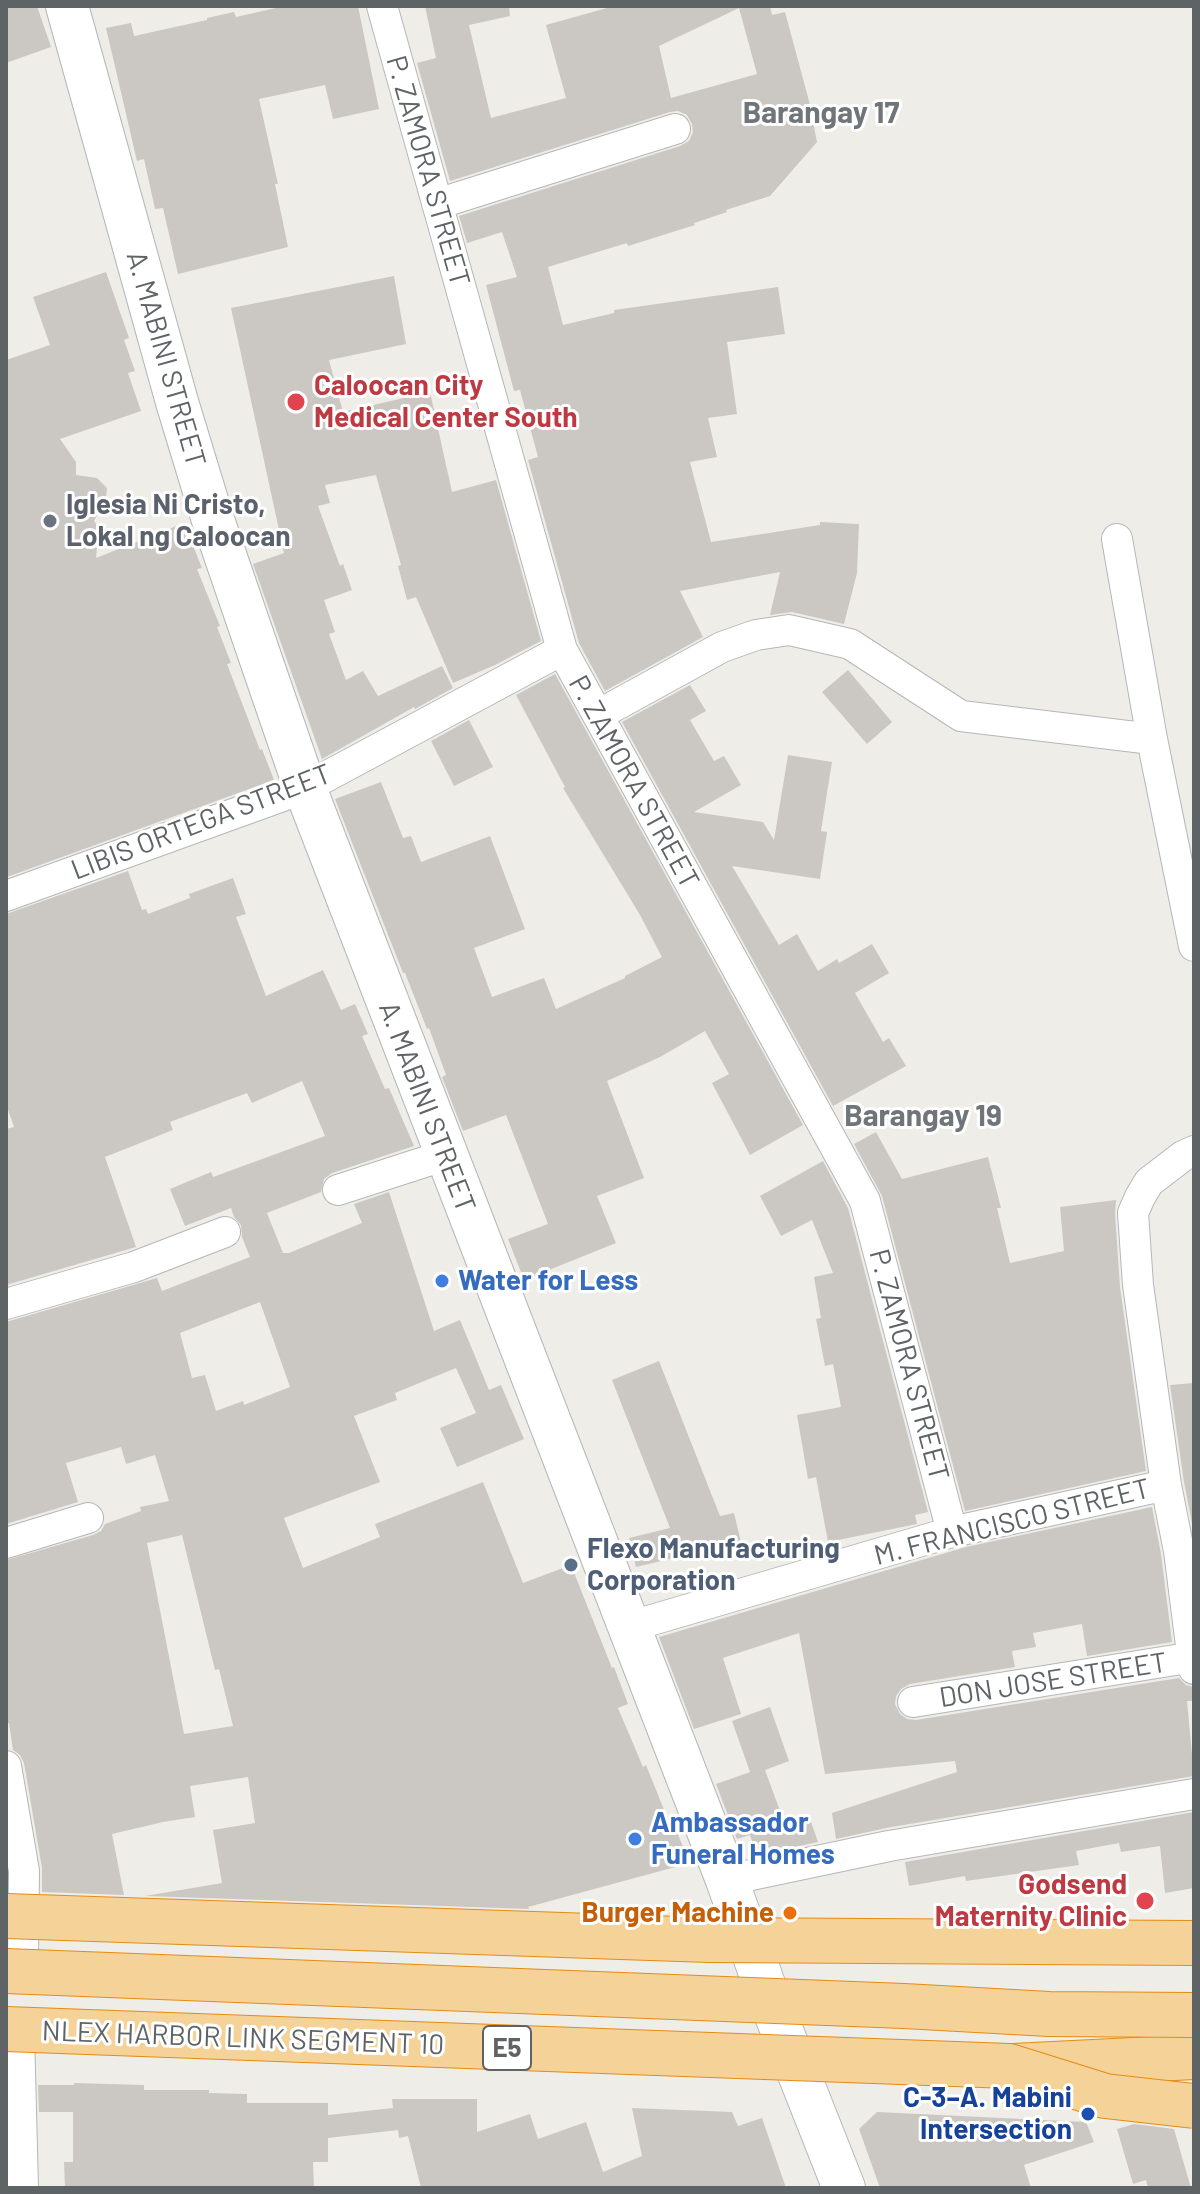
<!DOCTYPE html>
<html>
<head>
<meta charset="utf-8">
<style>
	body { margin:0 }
	#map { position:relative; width:1200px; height:2194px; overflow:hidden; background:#efede7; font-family:Barlow,sans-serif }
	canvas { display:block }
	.frame { position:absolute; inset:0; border:8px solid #5e6366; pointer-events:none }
</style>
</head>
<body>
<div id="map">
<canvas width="1200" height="2194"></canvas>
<div class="frame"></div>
</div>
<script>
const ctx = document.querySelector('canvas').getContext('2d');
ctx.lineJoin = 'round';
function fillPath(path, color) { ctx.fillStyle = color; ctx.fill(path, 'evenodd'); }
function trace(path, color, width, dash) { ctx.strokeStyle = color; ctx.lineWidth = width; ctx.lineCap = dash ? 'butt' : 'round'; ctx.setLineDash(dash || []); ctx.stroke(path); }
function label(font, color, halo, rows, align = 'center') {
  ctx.font = font + ' Barlow,sans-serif'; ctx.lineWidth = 6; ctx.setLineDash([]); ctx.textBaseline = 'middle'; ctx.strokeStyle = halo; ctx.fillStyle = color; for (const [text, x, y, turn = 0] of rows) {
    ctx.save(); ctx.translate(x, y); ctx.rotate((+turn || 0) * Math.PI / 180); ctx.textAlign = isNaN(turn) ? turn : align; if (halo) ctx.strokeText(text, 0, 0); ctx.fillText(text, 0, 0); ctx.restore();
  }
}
fillPath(new Path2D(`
	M 6,6 L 37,6 L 51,47 L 6,63 Z
	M 285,6 L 358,6 L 379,109 L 333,119 L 325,85 L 259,99 L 278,184 L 275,184 L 288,247 L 178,274 L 163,208 L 155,209 L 144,159 L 137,161 L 106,28 L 131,23 L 134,36 L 207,20 L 207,18 L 234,12 L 236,17 Z
	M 425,6 L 509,6 L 510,16 L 469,25 L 491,118 L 566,98 L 546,25 L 614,6 L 770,6 L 772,15 L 785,12 L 809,101 L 817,142 L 770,196 L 726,210 L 727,212 L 694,223 L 695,225 L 628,246 L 627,243 L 548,267 L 563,325 L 614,313 L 614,310 L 778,287 L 785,334 L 727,342 L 737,414 L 708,418 L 717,457 L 690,462 L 711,542 L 820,525 L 820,522 L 859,524 L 857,573 L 844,624 L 792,612 L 770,615 L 780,572 L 680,591 L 703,637 L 605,691 L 579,643 L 528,460 L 538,457 L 520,390 L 514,391 L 486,285 L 517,277 L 502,232 L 467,243 L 459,216 L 680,146 L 689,141 L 693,132 L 692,124 L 687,115 L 678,111 L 670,112 L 450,181 L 417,63 L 436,58 ZM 739,8 L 757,74 L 671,98 L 659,46 Z
	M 106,272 L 129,338 L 124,340 L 135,371 L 128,373 L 141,411 L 60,439 L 76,462 L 76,475 L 97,478 L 107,488 L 106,499 L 94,521 L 99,528 L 96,558 L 184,523 L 202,568 L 197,569 L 220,626 L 217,627 L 231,663 L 227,664 L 260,750 L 262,749 L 274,780 L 7,877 L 6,360 L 50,345 L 33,297 Z
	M 394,276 L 406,344 L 329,360 L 343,412 L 430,392 L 452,492 L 496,480 L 541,641 L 495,665 L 453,683 L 416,597 L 407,600 L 398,566 L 401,565 L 376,475 L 325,485 L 330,503 L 318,506 L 340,566 L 343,564 L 352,590 L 324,600 L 335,632 L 329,634 L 346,680 L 363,671 L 378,696 L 442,666 L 453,688 L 415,709 L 414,707 L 322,759 L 253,564 L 284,553 L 231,308 Z
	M 848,670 L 892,722 L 867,744 L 822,692 Z
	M 555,674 L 803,1125 L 750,1155 L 712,1083 L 729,1074 L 705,1031 L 660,1057 L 607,1081 L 644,1178 L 597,1196 L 616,1243 L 524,1280 L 508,1239 L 548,1224 L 506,1115 L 463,1131 L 442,1077 L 446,1075 L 429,1028 L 427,1029 L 405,973 L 403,973 L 335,799 L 381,782 L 403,838 L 411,836 L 421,862 L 490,836 L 525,929 L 474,948 L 492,997 L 544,978 L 556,1009 L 625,978 L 625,976 L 662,957 L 640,915 L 563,788 L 565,787 L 516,695 Z
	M 690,685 L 706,711 L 690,720 L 714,761 L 724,756 L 741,785 L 694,812 L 763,822 L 774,840 L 788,755 L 832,762 L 821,831 L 827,832 L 820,879 L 732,866 L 779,945 L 797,934 L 818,971 L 837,959 L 839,963 L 872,944 L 889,973 L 855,993 L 883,1042 L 889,1038 L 906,1066 L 833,1106 L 622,722 Z
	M 469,720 L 493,767 L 454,786 L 431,741 Z
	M 128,871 L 142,910 L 146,909 L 148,914 L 190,898 L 189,894 L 233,878 L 246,914 L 236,917 L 266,996 L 323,970 L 341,1010 L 355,1004 L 368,1034 L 362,1036 L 385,1089 L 389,1088 L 414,1146 L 332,1173 L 324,1179 L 321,1192 L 267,1213 L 283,1253 L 289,1253 L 362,1223 L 354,1204 L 389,1192 L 434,1331 L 460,1320 L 489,1390 L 501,1385 L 524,1439 L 457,1467 L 440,1428 L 476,1413 L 456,1368 L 395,1393 L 397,1400 L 354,1416 L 380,1482 L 284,1518 L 303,1568 L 380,1537 L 375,1524 L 483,1482 L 523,1583 L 571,1565 L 612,1668 L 614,1667 L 628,1704 L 618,1708 L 643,1767 L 646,1765 L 667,1817 L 670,1816 L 690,1863 L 528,1907 L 529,1909 L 145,1896 L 222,1883 L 213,1830 L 255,1823 L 248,1777 L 190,1786 L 195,1817 L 163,1822 L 112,1834 L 124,1895 L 42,1892 L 42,1868 L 24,1763 L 20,1755 L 13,1750 L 9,1723 L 6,1724 L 6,1560 L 93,1535 L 101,1531 L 105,1524 L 141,1511 L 140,1507 L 169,1501 L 155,1455 L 126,1464 L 121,1447 L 66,1463 L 78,1502 L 6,1524 L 6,1322 L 157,1278 L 162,1291 L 250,1257 L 242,1237 L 241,1225 L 234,1217 L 231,1208 L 185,1226 L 170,1189 L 211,1172 L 213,1177 L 325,1136 L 302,1081 L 252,1103 L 247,1093 L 170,1122 L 173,1130 L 105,1157 L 136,1247 L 6,1285 L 6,1129 L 14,1127 L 6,1104 L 6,914 ZM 260,1302 L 290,1387 L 244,1405 L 243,1401 L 216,1411 L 205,1375 L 192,1378 L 180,1333 ZM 182,1535 L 215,1670 L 219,1669 L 233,1726 L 184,1734 L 147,1543 Z
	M 876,1132 L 902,1179 L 988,1157 L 1001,1208 L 997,1208 L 1010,1263 L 1064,1251 L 1060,1207 L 1116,1200 L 1115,1214 L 1120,1287 L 1146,1471 L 965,1511 L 882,1196 L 854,1144 Z
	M 823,1161 L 848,1208 L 928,1512 L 915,1515 L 917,1524 L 828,1542 L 816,1477 L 808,1479 L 797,1415 L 841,1407 L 833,1364 L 825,1366 L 816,1319 L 821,1318 L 814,1277 L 833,1273 L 812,1220 L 781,1236 L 760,1196 Z
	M 659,1361 L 720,1516 L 734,1513 L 741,1542 L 636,1567 L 629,1538 L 670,1528 L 612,1380 Z
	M 1194,1383 L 1194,1534 L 1184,1482 L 1170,1385 Z
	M 1152,1507 L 1161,1554 L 1172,1642 L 1087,1656 L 1082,1624 L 1033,1633 L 1036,1647 L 1012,1651 L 1015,1667 L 910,1684 L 901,1689 L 896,1696 L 895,1704 L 900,1714 L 907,1719 L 916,1720 L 1179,1678 L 1186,1685 L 1194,1687 L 1194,1701 L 1187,1701 L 1194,1776 L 886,1828 L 836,1839 L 832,1813 L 957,1772 L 955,1761 L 825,1774 L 799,1633 L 723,1658 L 741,1714 L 694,1729 L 659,1637 L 966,1547 Z
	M 770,1707 L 789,1761 L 765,1770 L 786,1827 L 810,1819 L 818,1842 L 757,1855 L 750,1835 L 737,1839 L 716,1784 L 750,1772 L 732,1721 Z
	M 1194,1812 L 1194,1888 L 1165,1893 L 1160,1846 L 1121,1852 L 1119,1843 L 1076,1851 L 1079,1865 L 966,1881 L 965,1876 L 909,1886 L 905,1862 Z
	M 74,2083 L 144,2085 L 144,2090 L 209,2090 L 209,2093 L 247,2094 L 247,2103 L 328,2103 L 328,2115 L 393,2108 L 392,2099 L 477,2099 L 477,2132 L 530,2114 L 538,2139 L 586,2122 L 603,2172 L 642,2156 L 632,2108 L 732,2112 L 738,2126 L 762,2118 L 786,2188 L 421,2188 L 408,2136 L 399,2138 L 398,2130 L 328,2138 L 328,2162 L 313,2162 L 314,2188 L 65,2188 L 64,2162 L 73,2162 L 73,2112 L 39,2112 L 38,2085 L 74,2085 Z
	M 877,2112 L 1086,2122 L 1094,2142 L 1024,2165 L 1031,2188 L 880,2188 L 859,2129 Z
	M 1134,2124 L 1174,2129 L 1191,2188 L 1148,2188 L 1146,2180 L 1133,2184 L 1117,2129 Z`), '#cbc8c4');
const street = new Path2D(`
	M 382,6 L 562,650 L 865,1201 L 952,1532
	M 437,204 L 675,129
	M 1117,539 L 1152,739 L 1194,946
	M 598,715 L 722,647 L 756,635 L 789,630 L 850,644 L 961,716 L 1152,739
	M 6,896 L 305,788 L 562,650
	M 1194,1151 L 1183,1156 L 1149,1182 L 1140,1197 L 1133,1213 L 1138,1285 L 1166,1485 L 1179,1551 L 1194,1669
	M 338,1190 L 446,1155
	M 6,1304 L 134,1267 L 225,1232
	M 6,1543 L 88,1518
	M 628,1627 L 952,1532 L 1166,1485
	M 913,1702 L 1194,1657
	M 6,1766 L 24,1871 L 23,1960
	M 727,1880 L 889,1846 L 1194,1794
	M 19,2033 L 23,2188`);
const secondary = new Path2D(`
	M 67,6 L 177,402 L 212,517 L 305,788 L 727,1880 L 767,1993 L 844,2188`);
const highway = new Path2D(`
	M 1013,2066 L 1194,2057`);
trace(street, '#b4b7ba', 32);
trace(secondary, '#b3b7ba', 44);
trace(highway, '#e58b12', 46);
trace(street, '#fff', 30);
trace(secondary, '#fff', 42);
trace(highway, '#f5d398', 44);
const highwayBridge = new Path2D(`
	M 6,1916 L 709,1940 L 1194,1943
	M 6,1971 L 904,2006 L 1049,2014 L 1194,2015
	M 6,2029 L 1009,2066 L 1105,2096 L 1194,2106`);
trace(highwayBridge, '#e58b12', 46, []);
trace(highwayBridge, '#f5d398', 44);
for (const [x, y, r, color] of [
	[296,402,10,"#e0444e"],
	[50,521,8,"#6b7280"],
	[442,1281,8,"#3f7fe0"],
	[571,1565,8,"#5c6f8a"],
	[635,1839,8,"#3f7fe0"],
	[1145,1901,10,"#e0444e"],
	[790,1913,8,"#e8710a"],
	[1088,2114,8,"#1a4fb4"]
]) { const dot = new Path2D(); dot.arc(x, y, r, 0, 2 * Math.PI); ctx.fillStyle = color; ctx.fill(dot); trace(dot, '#fff', 3); }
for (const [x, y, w] of [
	[507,2048,48]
]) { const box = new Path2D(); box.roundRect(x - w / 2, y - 22, w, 44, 6); ctx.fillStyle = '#fff'; ctx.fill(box); trace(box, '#5e6366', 2); }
label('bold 26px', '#5e6366', null, [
	["E5",507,2048]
]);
label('28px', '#5e6366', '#fff', [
	["P. ZAMORA STREET",428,171,74],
	["A. MABINI STREET",166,359,74],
	["P. ZAMORA STREET",634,782,61],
	["LIBIS ORTEGA STREET",201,822,-21],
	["A. MABINI STREET",427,1107,69],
	["P. ZAMORA STREET",909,1365,75],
	["M. FRANCISCO STREET",1012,1522,-14],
	["DON JOSE STREET",1053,1680,-9],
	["NLEX HARBOR LINK SEGMENT 10",243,2038,2]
]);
label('bold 28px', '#be3a42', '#fff', [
	["Caloocan City",314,386],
	["Medical Center South",314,418],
	["Godsend",1127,1885,"right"],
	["Maternity Clinic",1127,1917,"right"]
], 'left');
label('bold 28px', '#5b616d', '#fff', [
	["Iglesia Ni Cristo,",66,505],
	["Lokal ng Caloocan",66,537]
], 'left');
label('bold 28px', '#366cbe', '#fff', [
	["Water for Less",458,1281],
	["Ambassador",651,1823],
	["Funeral Homes",651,1855]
], 'left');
label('bold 28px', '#4e5e75', '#fff', [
	["Flexo Manufacturing",587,1549],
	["Corporation",587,1581]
], 'left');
label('bold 28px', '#c56008', '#fff', [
	["Burger Machine",774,1913]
], 'right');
label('bold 28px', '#164399', '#fff', [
	["C-3–A. Mabini",1072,2098],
	["Intersection",1072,2130]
], 'right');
label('bold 30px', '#6f7578', '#fff', [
	["Barangay 17",821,113],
	["Barangay 19",923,1116]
]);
</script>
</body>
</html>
